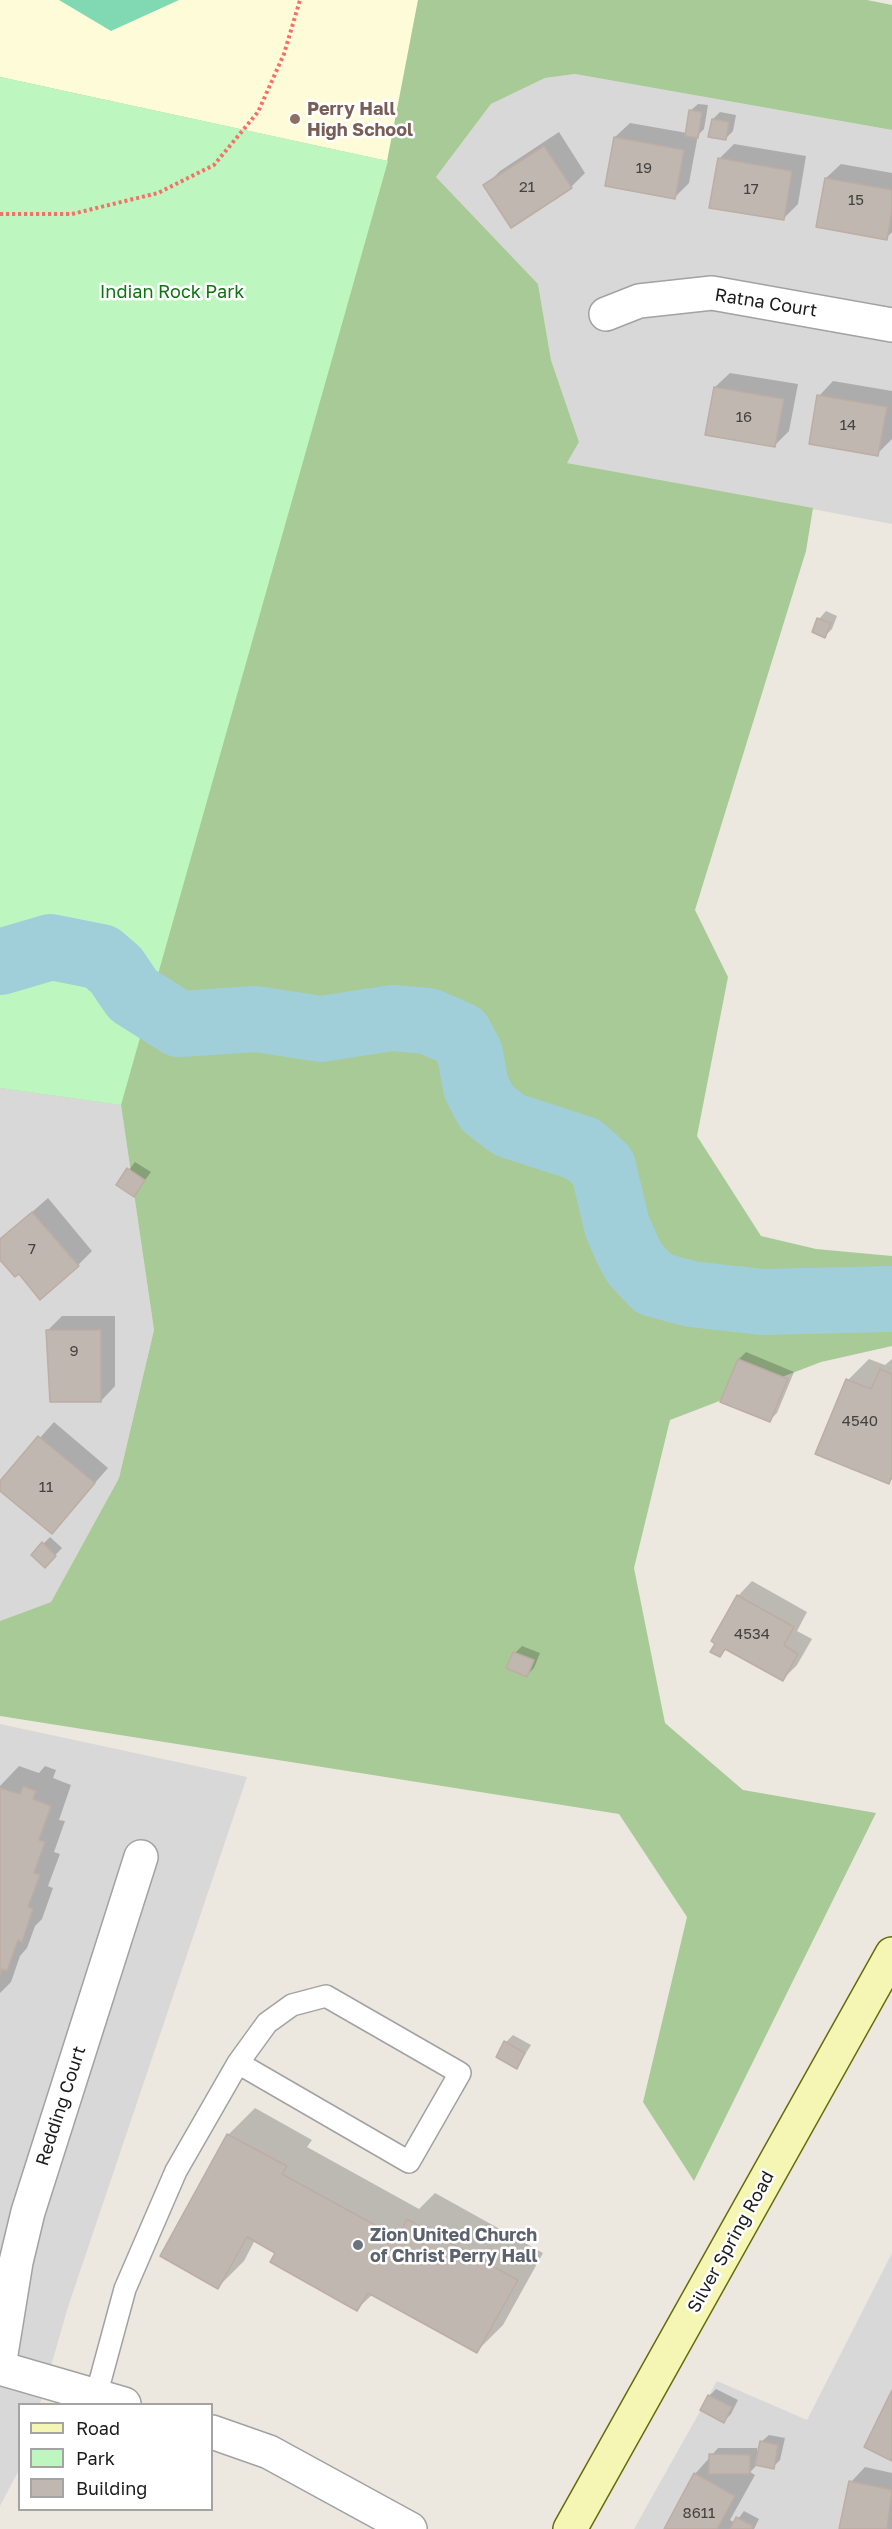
<!DOCTYPE html>
<html>
<head>
<meta charset="utf-8">
<style>
	body { margin:0 }
	#map { position:relative; width:892px; height:2529px; overflow:hidden; background:#ece8e0; font-family:"Golos Text",sans-serif }
	canvas { display:block }
	.legend { position:absolute; left:18px; top:2403px; width:195px; height:108px; box-sizing:border-box; background:#fff; border:2px solid #a4a4a4; margin:0; padding:8px 10px; list-style:none; font-size:18px; color:#1b1b1b }
	.legend li { display:flex; align-items:center; gap:12px; height:30px }
	.legend b { width:30px; border:2px solid #a4a4a4 }
</style>
</head>
<body>
<div id="map">
<canvas width="892" height="2529"></canvas>
<ul class="legend">
<li><b style="height:8px;background:#f6f6b4"></b>Road</li>
<li><b style="height:16px;background:#bdf7bf"></b>Park</li>
<li><b style="height:16px;background:#c0b7b0"></b>Building</li>
</ul>
</div>
<script>
const ctx = document.querySelector('canvas').getContext('2d');
ctx.lineJoin = 'round';
function fillPath(path, color) { ctx.fillStyle = color; ctx.fill(path, 'evenodd'); }
function trace(path, color, width, dash) { ctx.strokeStyle = color; ctx.lineWidth = width; ctx.lineCap = dash ? 'butt' : 'round'; ctx.setLineDash(dash || []); ctx.stroke(path); }
function label(font, color, halo, rows, align = 'center') {
  ctx.font = font + ' "Golos Text",sans-serif'; ctx.lineWidth = 5; ctx.setLineDash([]); ctx.textBaseline = 'middle'; ctx.strokeStyle = halo; ctx.fillStyle = color; for (const [text, x, y, turn = 0] of rows) {
    ctx.save(); ctx.translate(x, y); ctx.rotate((+turn || 0) * Math.PI / 180); ctx.textAlign = isNaN(turn) ? turn : align; if (halo) ctx.strokeText(text, 0, 0); ctx.fillText(text, 0, 0); ctx.restore();
  }
}
fillPath(new Path2D(`
	M 575,74 L 892,130 L 892,524 L 567,463 L 579,442 L 551,360 L 538,284 L 436,177 L 491,104 L 545,78 Z
	M 0,1088 L 121,1105 L 154,1330 L 119,1478 L 51,1602 L 0,1621 Z
	M 0,1724 L 247,1777 L 68,2307 L 40,2404 L 20,2404 L 19,2470 L 0,2506 Z
	M 892,2253 L 892,2529 L 634,2529 L 717,2381 L 807,2420 Z`), '#d9d8d8');
fillPath(new Path2D(`
	M 0,0 L 418,0 L 388,161 L 0,77 Z`), '#fefcd8');
fillPath(new Path2D(`
	M 418,0 L 867,0 L 892,5 L 892,130 L 575,74 L 545,78 L 491,104 L 436,177 L 538,284 L 551,360 L 579,442 L 567,463 L 813,508 L 806,551 L 695,910 L 728,977 L 697,1136 L 761,1236 L 816,1249 L 892,1256 L 892,1346 L 821,1362 L 670,1420 L 634,1568 L 665,1723 L 743,1790 L 876,1813 L 694,2181 L 643,2102 L 687,1917 L 619,1814 L 0,1716 L 0,1621 L 51,1602 L 119,1478 L 154,1330 L 121,1105 L 0,1088 L 0,77 L 387,161 Z`), '#a8ca96');
fillPath(new Path2D(`
	M 0,77 L 388,161 L 121,1105 L 0,1088 Z`), '#bdf7bf');
fillPath(new Path2D(`
	M 59,0 L 179,0 L 111,31 Z`), '#80d9b3');
fillPath(new Path2D(`
	M 698,104 L 708,105 L 704,129 L 698,135 L 689,183 L 675,197 L 615,137 L 630,123 L 687,133 L 690,111 Z
	M 720,112 L 736,115 L 733,131 L 726,138 L 713,119 Z
	M 559,132 L 585,173 L 571,187 L 485,186 L 500,171 Z
	M 734,144 L 806,156 L 798,204 L 783,219 L 719,159 Z
	M 841,164 L 892,173 L 892,232 L 886,238 L 826,178 Z
	M 730,373 L 798,384 L 789,431 L 775,445 L 715,387 Z
	M 833,381 L 892,391 L 892,439 L 877,454 L 819,396 Z
	M 826,611 L 837,616 L 832,629 L 825,636 L 814,631 L 819,619 Z
	M 135,1162 L 151,1172 L 134,1195 L 118,1184 Z
	M 48,1198 L 92,1251 L 78,1265 L 19,1272 L 0,1257 L 0,1240 Z
	M 62,1316 L 115,1316 L 115,1386 L 101,1401 L 48,1370 L 48,1330 Z
	M 746,1352 L 794,1372 L 777,1413 L 770,1420 L 722,1402 L 739,1359 Z
	M 869,1359 L 885,1365 L 892,1359 L 892,1479 L 888,1483 L 848,1380 Z
	M 54,1422 L 108,1468 L 52,1532 L 0,1489 L 0,1483 Z
	M 50,1537 L 62,1548 L 45,1566 L 43,1544 Z
	M 752,1581 L 807,1612 L 797,1631 L 812,1639 L 797,1665 L 783,1679 L 727,1648 L 719,1655 L 717,1643 L 738,1596 Z
	M 522,1646 L 540,1653 L 534,1668 L 527,1675 L 515,1653 Z
	M 19,1766 L 39,1773 L 45,1766 L 56,1770 L 53,1778 L 71,1785 L 59,1820 L 65,1821 L 54,1852 L 60,1854 L 48,1886 L 53,1888 L 42,1919 L 35,1926 L 27,1948 L 20,1956 L 11,1982 L 0,1993 L 0,1786 Z
	M 513,2035 L 531,2045 L 517,2067 L 506,2042 Z
	M 255,2108 L 312,2140 L 307,2147 L 419,2209 L 435,2193 L 543,2253 L 503,2325 L 477,2351 L 373,2294 L 357,2309 L 277,2252 L 255,2240 L 244,2261 L 218,2287 L 162,2256 L 229,2134 Z
	M 716,2389 L 738,2400 L 731,2414 L 724,2421 L 709,2396 Z
	M 769,2435 L 785,2438 L 780,2460 L 773,2467 L 757,2465 L 750,2472 L 755,2475 L 730,2520 L 735,2523 L 744,2511 L 759,2519 L 754,2529 L 666,2529 L 695,2474 L 718,2448 L 757,2448 L 757,2458 L 761,2442 Z
	M 865,2467 L 892,2473 L 892,2529 L 841,2529 L 851,2482 Z`), '#0003');
trace(new Path2D(`
	M 0,962 L 51,947 L 101,957 L 116,970 L 133,995 L 179,1024 L 256,1019 L 321,1029 L 392,1018 L 428,1021 L 460,1035 L 470,1054 L 476,1087 L 487,1108 L 509,1125 L 583,1149 L 603,1167 L 617,1226 L 627,1249 L 635,1264 L 654,1284 L 691,1294 L 762,1302 L 892,1299`), '#a1cfd9', 66);
const building = new Path2D(`
	M 689,110 L 702,112 L 698,138 L 685,136 Z
	M 712,119 L 729,122 L 726,140 L 708,137 Z
	M 614,137 L 684,150 L 675,199 L 605,186 Z
	M 544,146 L 572,188 L 511,228 L 483,185 Z
	M 718,158 L 792,171 L 784,220 L 709,208 Z
	M 825,178 L 892,190 L 892,210 L 887,240 L 816,227 Z
	M 714,387 L 784,399 L 775,447 L 705,435 Z
	M 817,395 L 887,407 L 878,456 L 809,444 Z
	M 817,618 L 831,623 L 825,638 L 812,632 Z
	M 127,1168 L 145,1180 L 134,1197 L 116,1185 Z
	M 32,1212 L 79,1266 L 40,1300 L 19,1274 L 15,1277 L 0,1260 L 0,1239 Z
	M 46,1330 L 101,1330 L 101,1402 L 50,1402 Z
	M 738,1359 L 788,1379 L 770,1422 L 720,1402 Z
	M 880,1369 L 892,1374 L 892,1476 L 889,1484 L 815,1454 L 846,1379 L 871,1389 Z
	M 38,1436 L 95,1483 L 52,1534 L 0,1491 L 0,1481 Z
	M 42,1542 L 56,1556 L 45,1568 L 31,1555 Z
	M 737,1595 L 794,1627 L 784,1645 L 798,1654 L 783,1681 L 725,1649 L 720,1657 L 710,1652 L 715,1644 L 711,1641 Z
	M 513,1652 L 534,1660 L 527,1677 L 506,1668 Z
	M 23,1786 L 36,1791 L 33,1799 L 51,1806 L 39,1840 L 45,1842 L 34,1873 L 40,1875 L 28,1907 L 33,1909 L 22,1942 L 18,1940 L 7,1971 L 2,1969 L 0,1976 L 0,1788 L 20,1794 Z
	M 504,2041 L 525,2053 L 517,2069 L 496,2057 Z
	M 227,2134 L 287,2166 L 282,2174 L 397,2237 L 407,2219 L 518,2280 L 477,2353 L 368,2293 L 357,2311 L 270,2262 L 275,2253 L 247,2237 L 218,2289 L 160,2256 Z
	M 892,2390 L 892,2461 L 864,2447 Z
	M 708,2395 L 732,2407 L 724,2423 L 700,2410 Z
	M 760,2441 L 778,2445 L 774,2469 L 755,2465 Z
	M 709,2454 L 750,2455 L 750,2474 L 709,2474 Z
	M 694,2473 L 735,2496 L 717,2529 L 664,2529 Z
	M 849,2481 L 892,2490 L 887,2529 L 839,2529 Z
	M 736,2517 L 753,2526 L 751,2529 L 730,2529 Z`);
fillPath(building, '#c0b7b0');
trace(building, '#bdada3', 1.5);
const service = new Path2D(`
	M 96,2396 L 125,2289 L 176,2171 L 238,2063 L 267,2023 L 292,2005 L 326,1996 L 460,2073 L 409,2162 L 238,2063`);
const minor = new Path2D(`
	M 606,314 L 639,301 L 712,293 L 892,325
	M 0,2360 L 16,2262 L 28,2212 L 141,1857
	M 0,2368 L 124,2404
	M 212,2432 L 269,2452 L 410,2529`);
const secondary = new Path2D(`
	M 570,2529 L 892,1954`);
trace(service, '#a2a2a2', 24);
trace(minor, '#a2a2a2', 36);
trace(secondary, '#656b08', 36);
trace(new Path2D(`
	M 0,214 L 72,214 L 158,193 L 214,165 L 258,112 L 284,54 L 300,0`), '#f47169', 4, [3, 3]);
trace(service, '#fff', 21);
trace(minor, '#fff', 33);
trace(secondary, '#f6f6b4', 33);
for (const [x, y, r, color] of [
	[295,119,6,"#8d6e63"],
	[358,2245,6,"#6b7280"]
]) { const dot = new Path2D(); dot.arc(x, y, r, 0, 2 * Math.PI); ctx.fillStyle = color; ctx.fill(dot); trace(dot, '#fff', 2); }
label('15px', '#444240', null, [
	["19",644,168],
	["21",527,187],
	["17",751,189],
	["15",856,200],
	["16",744,417],
	["14",848,425],
	["7",32,1249],
	["9",74,1351],
	["4540",860,1421],
	["11",46,1487],
	["4534",752,1634],
	["8611",699,2513]
]);
label('bold 18px', '#785e54', '#fff', [
	["Perry Hall",307,109],
	["High School",307,130]
], 'left');
label('18px', '#0f7313', '#fff', [
	["Indian Rock Park",172,292]
]);
label('18px', '#1b1b1b', '#fff', [
	["Ratna Court",766,303,9],
	["Redding Court",61,2106,-72],
	["Silver Spring Road",731,2242,-61]
]);
label('bold 18px', '#5b616d', '#fff', [
	["Zion United Church",370,2235],
	["of Christ Perry Hall",370,2256]
], 'left');
</script>
</body>
</html>
